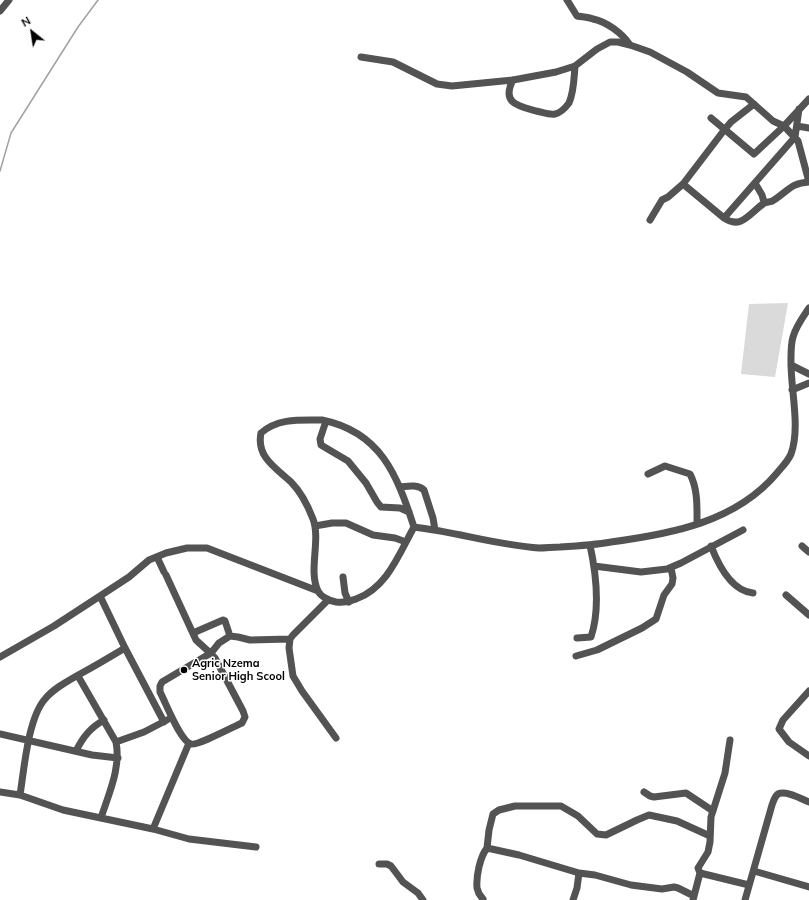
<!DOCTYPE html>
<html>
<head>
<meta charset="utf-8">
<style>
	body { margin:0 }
	#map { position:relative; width:809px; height:900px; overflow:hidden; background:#fff; font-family:Mulish,sans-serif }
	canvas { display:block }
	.north { position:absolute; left:12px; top:12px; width:40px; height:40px; -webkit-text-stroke:3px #fff; paint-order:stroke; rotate:330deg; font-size:11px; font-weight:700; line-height:16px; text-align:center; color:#000 }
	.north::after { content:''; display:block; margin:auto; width:14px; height:18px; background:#000; clip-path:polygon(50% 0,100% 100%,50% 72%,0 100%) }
</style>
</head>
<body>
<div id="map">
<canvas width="809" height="900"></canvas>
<div class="north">N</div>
</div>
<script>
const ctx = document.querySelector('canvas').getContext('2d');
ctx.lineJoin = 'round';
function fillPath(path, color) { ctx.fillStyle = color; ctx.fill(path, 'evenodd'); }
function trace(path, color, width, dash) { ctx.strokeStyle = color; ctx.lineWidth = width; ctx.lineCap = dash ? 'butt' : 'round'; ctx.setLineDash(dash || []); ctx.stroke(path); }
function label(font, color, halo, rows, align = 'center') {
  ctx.font = font + ' Mulish,sans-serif'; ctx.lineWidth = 3; ctx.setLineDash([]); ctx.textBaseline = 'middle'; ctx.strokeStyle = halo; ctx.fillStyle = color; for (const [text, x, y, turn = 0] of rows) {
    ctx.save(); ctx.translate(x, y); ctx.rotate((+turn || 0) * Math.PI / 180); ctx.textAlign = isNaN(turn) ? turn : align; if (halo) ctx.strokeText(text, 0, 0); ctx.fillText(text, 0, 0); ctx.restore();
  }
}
fillPath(new Path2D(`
	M 788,303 L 775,377 L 741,374 L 749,304 Z`), '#dadada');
trace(new Path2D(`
	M 0,171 L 11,133 L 78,27 L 98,0`), '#a1a1a1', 1.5);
trace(new Path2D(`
	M 567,0 L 577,16 C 582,17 588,17 593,19 C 607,22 622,33 630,45
	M 0,11 L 9,0
	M 361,57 L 393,62 L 437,84 L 452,86 L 513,80 L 556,72 L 575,66 L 597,49 L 610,42 L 618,42 L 630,45 L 650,52 L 687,72 L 718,93 L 746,97 L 773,121 L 784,126 L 798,141 L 809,182
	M 513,80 C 501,103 518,106 536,111 C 542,112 549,115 555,114 C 560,113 566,107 569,103 C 574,92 574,78 575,66
	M 711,118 L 754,154 L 784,126 L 809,99
	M 797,126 L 809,128
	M 755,183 L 762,195 L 764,202
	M 683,184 L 724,218 C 741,230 750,213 763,204 C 766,201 771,203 774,200 C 788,191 791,183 809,182
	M 724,218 L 795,137 L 799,109
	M 650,220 L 662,200 L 668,197 L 683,184 L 725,129 L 731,122 L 754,104
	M 791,365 L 809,374
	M 792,390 L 809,383
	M 322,420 C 381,432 397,475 414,527 C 399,554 387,588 356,599 C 349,602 343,603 336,602 C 330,601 321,597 318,591 C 308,571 321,540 313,519 C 308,506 300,491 291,482 C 276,468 256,457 261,433 C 278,418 300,420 322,420 Z
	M 326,421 L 320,439 L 321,445 L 348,461 L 366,483 L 377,502 L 381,507 L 400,508 L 409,512
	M 648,474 L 665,466 L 690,474 C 698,489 697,508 697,524
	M 400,487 C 408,486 418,484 424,490 L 433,518 L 435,530
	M 315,526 L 332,523 L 346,523 L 373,535 L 395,538 L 406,542
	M 414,527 C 456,532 497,545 539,548 C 546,548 553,547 560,547 C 577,546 594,545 611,542 C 671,534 736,522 777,473 C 782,467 788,461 791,454 C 801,426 790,388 791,358 C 791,351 791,344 793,337 C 796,326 803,317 809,308
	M 711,546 C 718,564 731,591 753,593
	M 802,546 L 809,552
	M 157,557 L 164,572
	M 594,566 L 641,572 L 667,569 L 681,563 L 743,530
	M 166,575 L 196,640 C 202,646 209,651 215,658 L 243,711 L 245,717 L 242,723 C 233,727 197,746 191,744 C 180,741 166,703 160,692 L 160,686 L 162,682 L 211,653 L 219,643 L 230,636 L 238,637 L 250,640 L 290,639
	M 343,577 L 345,593 L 349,602
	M 786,595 L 809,615
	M 100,596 L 125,648 L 164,722
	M 328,600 L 293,635 L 290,639 L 289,648 L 293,676 L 302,691 L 336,738
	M 193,633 L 223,620 L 225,621 L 230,636
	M 577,638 L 591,637 C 600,610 596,573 590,545
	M 576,656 L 597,650 L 642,628 L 656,619 L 664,595 L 672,584 L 673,578 L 671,568
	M 0,657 L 54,626 L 100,596 L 129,577 L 149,560 L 166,553 L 187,548 L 207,548 L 318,591
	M 78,676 L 116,742 C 121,768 109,793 101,818
	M 809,691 L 783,720 L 779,729 L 789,742 L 809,756
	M 0,734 L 92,755 L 118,758
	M 116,742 L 144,732 L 167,720
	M 76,751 C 83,737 90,728 104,720
	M 0,792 L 20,795 L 63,810 L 153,829 L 189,839 L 256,847
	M 644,792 L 650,796 L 654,797 L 686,793 L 713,811
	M 20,795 C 24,770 28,718 45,699 C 54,688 68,681 80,674 C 95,666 110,657 125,648
	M 153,829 L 189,743
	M 487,848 L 489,830 L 493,814 L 499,810 L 515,806 L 561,806 L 578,816 L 597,834 L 606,835 L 637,820 L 649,815 L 677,821 L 710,836
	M 379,864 L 387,864 L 391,866 L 403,882 L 418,893 L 423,900
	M 754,871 L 809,887
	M 700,873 L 749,885
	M 483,899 C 480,896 478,893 477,888 C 476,876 480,857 487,848 L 519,855 L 579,873
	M 573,900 L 577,888 L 579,873 L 595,875 L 631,885 L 662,889 L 674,887 L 678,888 L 694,896
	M 693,900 L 700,873 L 698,868 L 708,852 L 710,842 L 711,817 L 725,773 L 730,740
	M 745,900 L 772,805 C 773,802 775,796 778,794 C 786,790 801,799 809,802`), '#535353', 7);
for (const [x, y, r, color] of [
	[184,670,4,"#000"]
]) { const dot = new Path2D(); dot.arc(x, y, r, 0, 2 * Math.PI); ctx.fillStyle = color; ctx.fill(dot); trace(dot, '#fff', 1.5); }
label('bold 11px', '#000', '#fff', [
	["Agric Nzema",192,664],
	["Senior High Scool",192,677]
], 'left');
</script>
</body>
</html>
